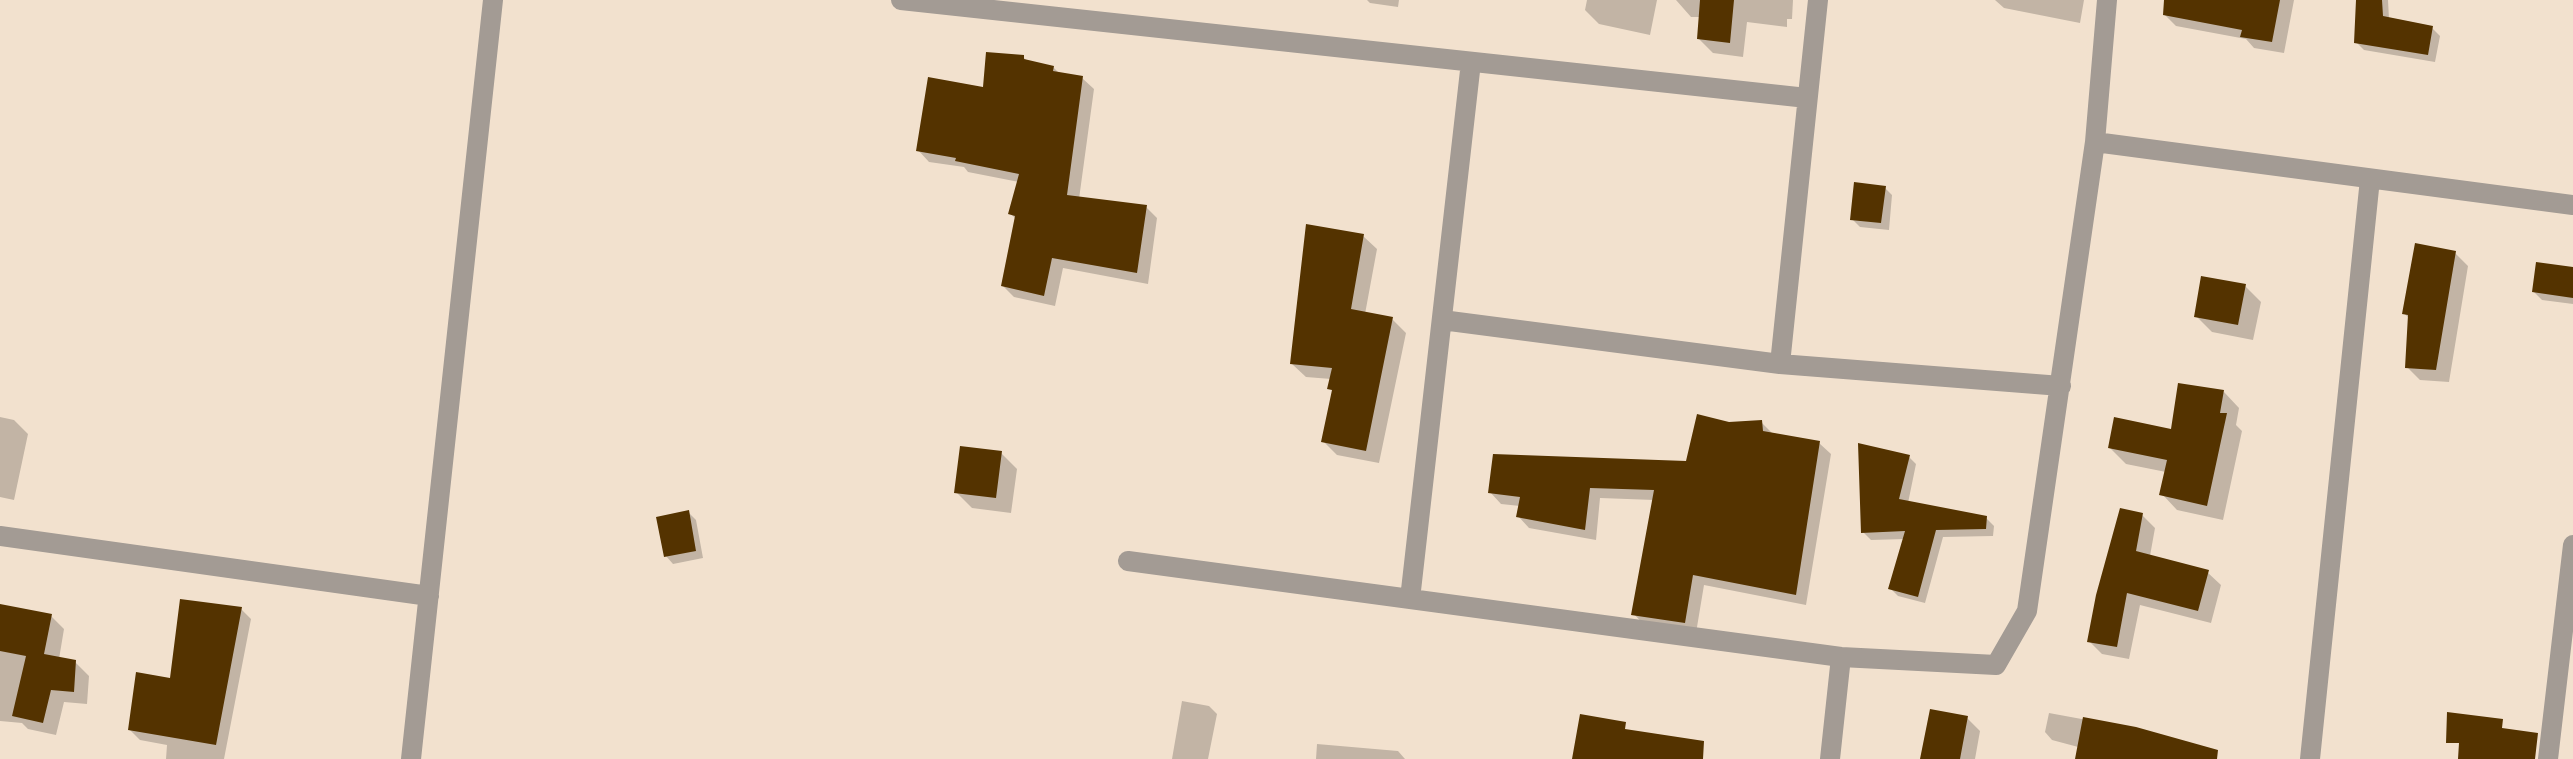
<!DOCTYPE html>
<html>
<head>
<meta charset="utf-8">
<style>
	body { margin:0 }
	canvas { display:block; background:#f2e1ce }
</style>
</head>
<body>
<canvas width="2573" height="759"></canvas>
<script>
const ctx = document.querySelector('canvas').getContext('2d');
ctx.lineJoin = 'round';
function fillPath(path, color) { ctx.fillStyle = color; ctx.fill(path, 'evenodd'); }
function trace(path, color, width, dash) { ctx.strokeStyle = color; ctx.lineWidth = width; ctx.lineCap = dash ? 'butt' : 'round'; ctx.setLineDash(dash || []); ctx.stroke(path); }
fillPath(new Path2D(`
	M 1367,0 L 1399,0 L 1398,7 L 1370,3 Z
	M 1587,0 L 1657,0 L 1650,35 L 1599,24 L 1585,10 Z
	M 1676,0 L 1793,0 L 1792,19 L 1787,19 L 1787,27 L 1747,22 L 1743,57 L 1713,53 L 1699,39 L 1701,17 L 1691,17 Z
	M 1995,0 L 2084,0 L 2080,23 L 2004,8 Z
	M 2167,0 L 2294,0 L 2284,53 L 2254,48 L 2246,39 L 2176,26 L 2164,14 Z
	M 2358,0 L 2388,0 L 2389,19 L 2432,28 L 2440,36 L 2435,62 L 2364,50 L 2356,42 Z
	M 1023,57 L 1028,62 L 1053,67 L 1060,74 L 1082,78 L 1094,89 L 1079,199 L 1146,207 L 1157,218 L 1148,284 L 1063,268 L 1055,306 L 1014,297 L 1003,286 L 1016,219 L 1010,213 L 1019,182 L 968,172 L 964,167 L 929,162 L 918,150 Z
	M 1885,188 L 1892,195 L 1889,230 L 1860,227 L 1852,219 Z
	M 1363,236 L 1377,249 L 1365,314 L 1392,319 L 1406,333 L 1379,463 L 1337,455 L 1324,442 L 1334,392 L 1330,388 L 1331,379 L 1306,377 L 1292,364 Z
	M 2455,253 L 2468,266 L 2449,382 L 2420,380 L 2407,367 L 2410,319 L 2404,313 Z
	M 2573,269 L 2573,304 L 2542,300 L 2534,292 Z
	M 2245,286 L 2261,302 L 2253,340 L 2212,332 L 2196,316 Z
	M 2224,392 L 2239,408 L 2236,425 L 2242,431 L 2223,520 L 2177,510 L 2162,494 L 2166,472 L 2126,464 L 2110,448 L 2173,432 Z
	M 0,417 L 14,420 L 28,434 L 14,500 L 0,497 Z
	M 1761,422 L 1772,433 L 1819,443 L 1831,454 L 1806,605 L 1704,585 L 1696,633 L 1645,626 L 1634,614 L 1654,500 L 1600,498 L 1596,540 L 1529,528 L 1518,516 L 1520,506 L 1501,504 L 1490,492 L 1688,463 L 1729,424 Z
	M 1001,453 L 1017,469 L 1011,513 L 972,508 L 956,492 Z
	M 1909,457 L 1916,464 L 1908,503 L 1986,518 L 1994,526 L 1993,536 L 1943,537 L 1925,603 L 1898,596 L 1890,588 L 1905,539 L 1871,540 L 1863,532 Z
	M 688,512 L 696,520 L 703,558 L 673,564 L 666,556 Z
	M 2142,515 L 2155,528 L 2150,556 L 2207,572 L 2221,585 L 2211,623 L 2140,605 L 2129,659 L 2102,654 L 2089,641 Z
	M 0,606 L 51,616 L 64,629 L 59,659 L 75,662 L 89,676 L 87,704 L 64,702 L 56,735 L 28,729 L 22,723 L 0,721 Z
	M 241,609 L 251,619 L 224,759 L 166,759 L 167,745 L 140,740 L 130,730 L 172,680 Z
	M 1182,701 L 1209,706 L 1217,714 L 1208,759 L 1172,759 Z
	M 2049,713 L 2136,729 L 2197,759 L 2123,759 L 2052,740 L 2045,732 Z
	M 1967,718 L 1980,731 L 1975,759 L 1922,759 Z
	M 1317,744 L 1398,751 L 1405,759 L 1316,759 Z`), '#0003');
fillPath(new Path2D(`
	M 1700,0 L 1734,0 L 1730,43 L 1697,39 Z
	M 2164,0 L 2280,0 L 2272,42 L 2240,37 L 2242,30 L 2163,15 Z
	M 2356,0 L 2382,0 L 2383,16 L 2433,26 L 2428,55 L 2354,43 Z
	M 986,52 L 1024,55 L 1024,59 L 1054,66 L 1053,71 L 1083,76 L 1067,195 L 1147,205 L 1137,273 L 1052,258 L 1044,296 L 1001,286 L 1015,216 L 1008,214 L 1019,174 L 955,161 L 956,158 L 916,151 L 928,77 L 983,87 Z
	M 1854,182 L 1886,186 L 1881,223 L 1850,220 Z
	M 1306,224 L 1364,234 L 1351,309 L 1393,317 L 1366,451 L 1321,442 L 1332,390 L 1327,389 L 1332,368 L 1290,364 Z
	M 2415,243 L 2456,251 L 2436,370 L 2405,368 L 2408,315 L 2402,314 Z
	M 2536,262 L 2573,267 L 2573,298 L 2532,292 Z
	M 2201,276 L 2246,284 L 2238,325 L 2194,317 Z
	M 2178,383 L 2224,390 L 2220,413 L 2227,413 L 2207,506 L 2159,495 L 2167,460 L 2108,448 L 2114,417 L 2171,429 Z
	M 1697,414 L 1729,422 L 1762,420 L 1763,431 L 1820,441 L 1796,595 L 1693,575 L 1685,623 L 1631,615 L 1654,490 L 1590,488 L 1585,530 L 1516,517 L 1520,497 L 1488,493 L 1493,454 L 1686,461 Z
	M 1858,443 L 1910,455 L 1899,499 L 1987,516 L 1986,529 L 1936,530 L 1918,597 L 1888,589 L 1905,531 L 1861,533 Z
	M 960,446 L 1002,451 L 996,498 L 954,493 Z
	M 2120,508 L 2143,513 L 2136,551 L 2209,570 L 2198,611 L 2127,593 L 2117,647 L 2087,642 L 2096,595 Z
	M 689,510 L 696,551 L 664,557 L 656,517 Z
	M 180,599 L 242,607 L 216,745 L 128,730 L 136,672 L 170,678 Z
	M 0,604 L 52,614 L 44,654 L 76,660 L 74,692 L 51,690 L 43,723 L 12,716 L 26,656 L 0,651 Z
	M 1930,709 L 1968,716 L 1960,759 L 1920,759 Z
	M 2447,712 L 2503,719 L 2502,728 L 2538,733 L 2535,759 L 2458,759 L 2459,743 L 2446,743 Z
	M 1580,714 L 1626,722 L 1625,729 L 1704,741 L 1703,759 L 1572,759 Z
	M 2083,717 L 2136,727 L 2218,750 L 2217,759 L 2075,759 Z`), '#543300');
trace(new Path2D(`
	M 901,0 L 1807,98
	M 2095,142 L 2573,205
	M 1442,320 L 1780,364 L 2061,386
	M 1780,364 L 1818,0
	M 0,536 L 429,596
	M 1128,561 L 1841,657 L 1996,665 L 2027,611 L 2095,142 L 2107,0
	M 1410,599 L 1471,62
	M 411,759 L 493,0
	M 1830,759 L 1841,657
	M 2310,759 L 2370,179
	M 2548,759 L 2573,545`), '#a39b94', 20);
</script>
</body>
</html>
